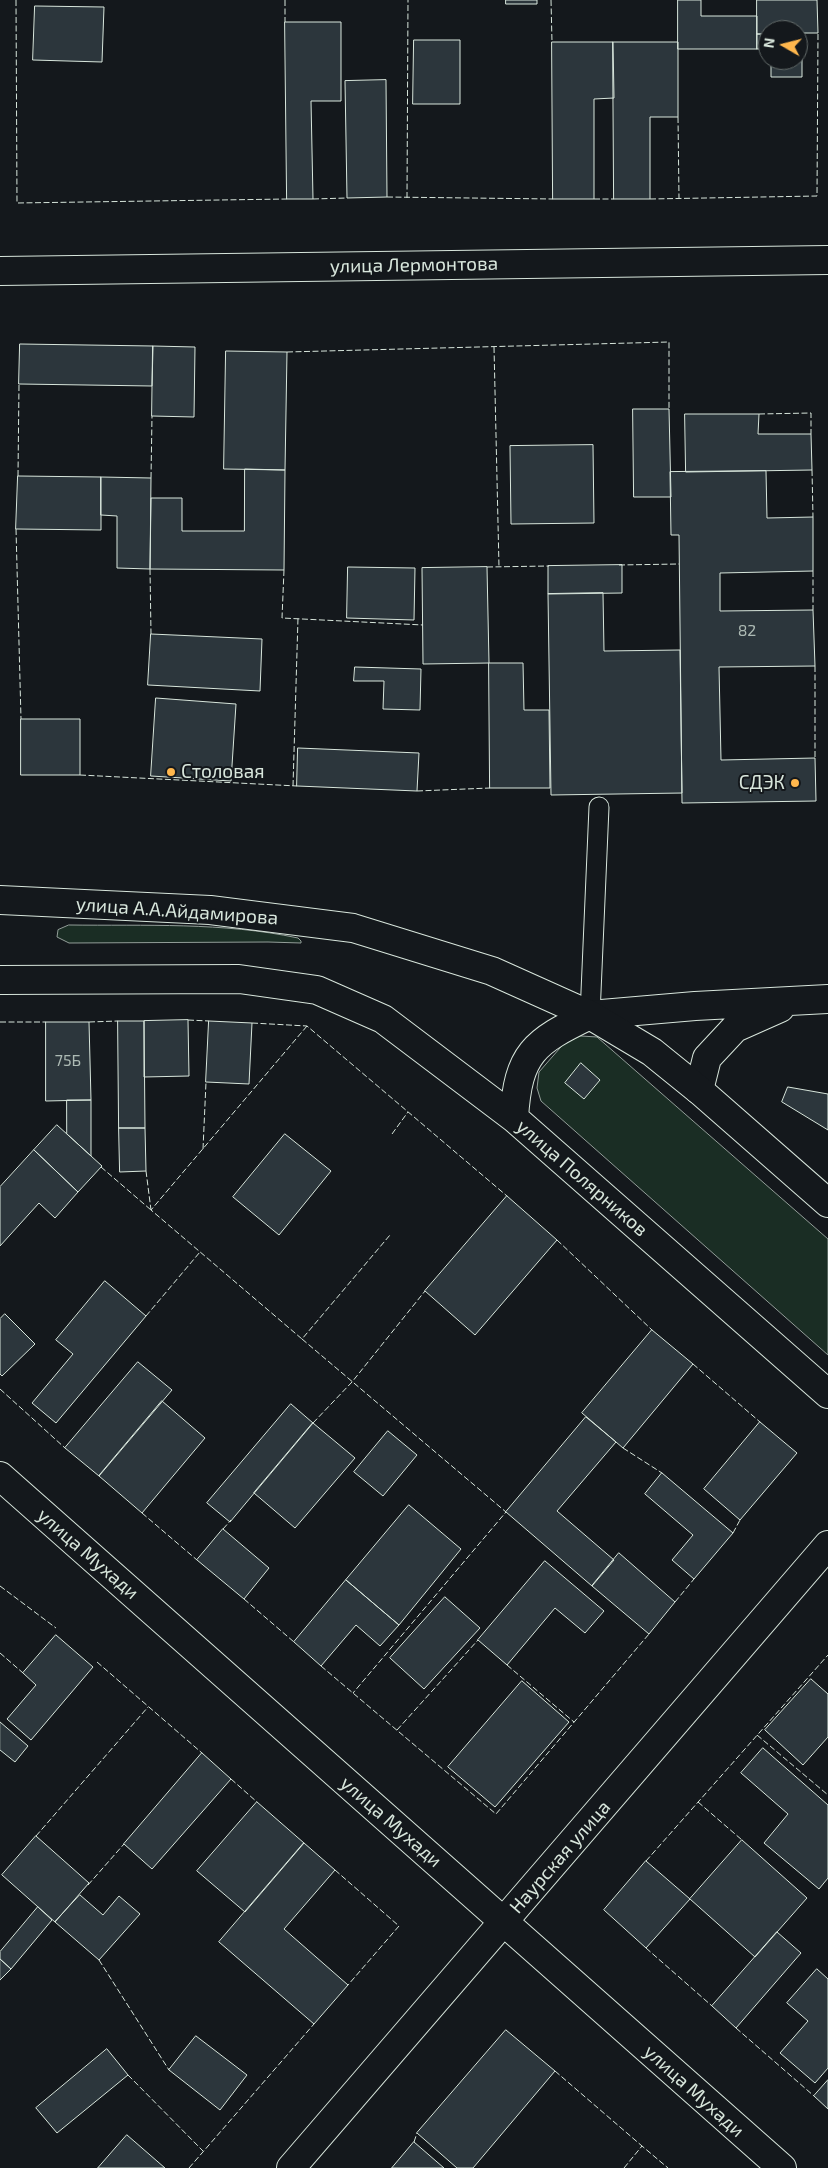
<!DOCTYPE html>
<html>
<head>
<meta charset="utf-8">
<style>
	body { margin:0 }
	#map { position:relative; width:828px; height:2168px; overflow:hidden; background:#14181c; font-family:"Exo 2",sans-serif }
	canvas { display:block }
	.north { position:absolute; left:758px; top:20px; width:50px; height:50px; box-sizing:border-box; background:#14181c; border:1px solid #626a69; border-radius:50%; rotate:278deg; font-size:14px; font-weight:700; line-height:20px; text-align:center; color:#d8e6dc }
	.north::after { content:''; display:block; margin:auto; width:18px; height:22px; background:#ffb74d; clip-path:polygon(50% 0,100% 100%,50% 72%,0 100%) }
</style>
</head>
<body>
<div id="map">
<canvas width="828" height="2168"></canvas>
<div class="north">N</div>
</div>
<script>
const ctx = document.querySelector('canvas').getContext('2d');
ctx.lineJoin = 'round';
function fillPath(path, color) { ctx.fillStyle = color; ctx.fill(path, 'evenodd'); }
function trace(path, color, width, dash) { ctx.strokeStyle = color; ctx.lineWidth = width; ctx.lineCap = dash ? 'butt' : 'round'; ctx.setLineDash(dash || []); ctx.stroke(path); }
function label(font, color, halo, rows, align = 'center') {
  ctx.font = font + ' "Exo 2",sans-serif'; ctx.lineWidth = 4; ctx.setLineDash([]); ctx.textBaseline = 'middle'; ctx.strokeStyle = halo; ctx.fillStyle = color; for (const [text, x, y, turn = 0] of rows) {
    ctx.save(); ctx.translate(x, y); ctx.rotate((+turn || 0) * Math.PI / 180); ctx.textAlign = isNaN(turn) ? turn : align; if (halo) ctx.strokeText(text, 0, 0); ctx.fillText(text, 0, 0); ctx.restore();
  }
}
const green = new Path2D(`
	M 69,925 C 145,926 223,922 298,938 L 301,941 L 301,943 L 268,942 L 69,943 L 57,937 L 58,930 Z
	M 581,1036 L 597,1037 L 828,1239 L 828,1355 L 541,1101 L 537,1088 L 539,1072 L 567,1040 Z`);
fillPath(green, '#1a2d24');
trace(green, '#939e99', 1);
const building = new Path2D(`
	M 506,0 L 537,0 L 537,4 L 506,4 Z
	M 678,0 L 701,0 L 701,16 L 757,16 L 757,49 L 678,49 Z
	M 757,0 L 817,0 L 818,33 L 798,33 L 798,30 L 768,30 L 768,34 L 757,34 Z
	M 35,6 L 104,7 L 102,62 L 33,60 Z
	M 285,22 L 341,22 L 341,101 L 311,101 L 313,199 L 287,199 Z
	M 798,33 L 802,33 L 802,77 L 771,77 L 771,60 L 798,60 Z
	M 757,34 L 768,34 L 768,49 L 757,49 Z
	M 414,40 L 460,40 L 460,104 L 413,104 Z
	M 552,42 L 613,42 L 614,98 L 594,99 L 594,199 L 553,199 Z
	M 613,42 L 678,42 L 678,117 L 650,117 L 650,199 L 614,199 Z
	M 386,80 L 387,197 L 347,198 L 345,81 Z
	M 20,344 L 153,346 L 152,386 L 19,384 Z
	M 153,346 L 195,347 L 194,417 L 152,416 Z
	M 226,351 L 287,352 L 285,470 L 224,469 Z
	M 633,409 L 669,409 L 671,497 L 634,497 Z
	M 685,414 L 759,414 L 758,434 L 811,434 L 812,470 L 686,472 Z
	M 593,445 L 594,523 L 511,524 L 510,446 Z
	M 245,469 L 285,470 L 284,570 L 150,569 L 151,498 L 182,498 L 182,531 L 244,531 Z
	M 766,471 L 767,518 L 813,517 L 813,571 L 720,573 L 720,611 L 813,610 L 815,666 L 719,667 L 721,760 L 815,758 L 816,801 L 682,803 L 679,535 L 671,535 L 670,472 Z
	M 18,476 L 101,477 L 101,530 L 16,529 Z
	M 101,477 L 151,478 L 150,569 L 117,568 L 117,516 L 101,515 Z
	M 622,565 L 622,593 L 548,594 L 548,566 Z
	M 348,567 L 415,568 L 414,620 L 347,618 Z
	M 487,567 L 489,663 L 423,664 L 422,568 Z
	M 603,593 L 604,651 L 680,650 L 682,793 L 551,795 L 548,594 Z
	M 151,634 L 262,639 L 260,691 L 148,685 Z
	M 489,663 L 523,663 L 524,710 L 549,710 L 550,788 L 490,788 Z
	M 355,667 L 421,669 L 420,710 L 383,709 L 384,681 L 354,681 Z
	M 156,698 L 236,704 L 231,781 L 151,776 Z
	M 21,719 L 80,719 L 80,775 L 21,775 Z
	M 298,748 L 419,753 L 417,791 L 297,786 Z
	M 188,1020 L 189,1076 L 144,1077 L 144,1021 Z
	M 118,1021 L 144,1021 L 145,1128 L 119,1128 Z
	M 209,1021 L 252,1023 L 249,1084 L 206,1082 Z
	M 46,1022 L 89,1022 L 91,1100 L 46,1101 Z
	M 581,1063 L 600,1080 L 584,1099 L 565,1083 Z
	M 788,1087 L 828,1094 L 828,1130 L 782,1102 Z
	M 67,1100 L 91,1100 L 91,1156 L 67,1134 Z
	M 57,1125 L 102,1166 L 78,1192 L 34,1150 Z
	M 119,1128 L 145,1128 L 146,1171 L 120,1172 Z
	M 285,1134 L 331,1171 L 279,1235 L 233,1197 Z
	M 34,1150 L 78,1192 L 55,1218 L 39,1203 L 0,1246 L 0,1187 Z
	M 507,1196 L 557,1240 L 475,1335 L 425,1291 Z
	M 105,1281 L 146,1316 L 56,1423 L 32,1403 L 73,1354 L 56,1340 Z
	M 5,1314 L 35,1344 L 2,1376 L 0,1374 L 0,1319 Z
	M 652,1330 L 693,1364 L 623,1448 L 582,1413 Z
	M 138,1362 L 172,1390 L 99,1476 L 65,1448 Z
	M 162,1401 L 205,1438 L 142,1513 L 99,1476 Z
	M 291,1404 L 313,1423 L 230,1522 L 207,1503 Z
	M 586,1417 L 616,1442 L 557,1511 L 614,1560 L 592,1586 L 506,1512 Z
	M 760,1422 L 797,1453 L 740,1520 L 704,1489 Z
	M 313,1423 L 355,1458 L 295,1528 L 254,1493 Z
	M 388,1431 L 417,1455 L 383,1496 L 354,1472 Z
	M 662,1473 L 733,1533 L 694,1579 L 672,1560 L 693,1535 L 645,1494 Z
	M 409,1505 L 461,1549 L 399,1625 L 346,1580 Z
	M 223,1529 L 269,1568 L 244,1599 L 197,1560 Z
	M 619,1553 L 675,1602 L 649,1634 L 592,1586 Z
	M 545,1561 L 604,1611 L 585,1633 L 555,1608 L 507,1665 L 478,1640 Z
	M 346,1580 L 399,1625 L 380,1646 L 356,1625 L 321,1666 L 294,1642 Z
	M 445,1597 L 480,1628 L 424,1689 L 390,1658 Z
	M 56,1635 L 93,1667 L 31,1740 L 7,1719 L 36,1685 L 23,1673 Z
	M 811,1679 L 828,1694 L 828,1737 L 803,1765 L 765,1730 Z
	M 522,1681 L 569,1722 L 495,1807 L 448,1767 Z
	M 0,1722 L 28,1746 L 15,1762 L 0,1750 Z
	M 763,1748 L 828,1805 L 828,1878 L 819,1889 L 764,1843 L 788,1814 L 741,1773 Z
	M 202,1753 L 231,1779 L 152,1869 L 124,1844 Z
	M 257,1802 L 304,1843 L 245,1912 L 197,1871 Z
	M 36,1836 L 89,1883 L 55,1922 L 2,1875 Z
	M 742,1840 L 807,1898 L 755,1957 L 690,1899 Z
	M 304,1843 L 335,1870 L 284,1929 L 348,1985 L 314,2024 L 219,1942 Z
	M 646,1861 L 690,1899 L 646,1948 L 604,1910 Z
	M 80,1895 L 103,1915 L 119,1896 L 140,1914 L 99,1960 L 55,1922 Z
	M 38,1907 L 52,1920 L 11,1969 L 0,1959 L 0,1952 Z
	M 777,1932 L 801,1953 L 736,2028 L 712,2006 Z
	M 0,1959 L 11,1969 L 0,1980 Z
	M 817,1969 L 828,1979 L 828,2068 L 815,2083 L 780,2053 L 808,2021 L 787,2003 Z
	M 506,2030 L 555,2071 L 473,2168 L 457,2168 L 417,2133 Z
	M 196,2036 L 247,2075 L 220,2110 L 169,2070 Z
	M 107,2049 L 128,2075 L 57,2133 L 36,2108 Z
	M 828,2080 L 828,2109 L 814,2096 Z
	M 127,2135 L 165,2168 L 98,2168 Z
	M 414,2142 L 444,2168 L 392,2168 Z`);
fillPath(building, '#2c363c');
trace(building, '#d8e6dc', 1);
const lane = new Path2D(`
	M 590,1015 L 599,807`);
const street = new Path2D(`
	M 590,1015 L 695,1006 L 828,999
	M 699,1090 L 707,1058 L 735,1028 L 780,1008
	M 0,1476 L 782,2168
	M 291,2168 L 828,1545`);
const secondary = new Path2D(`
	M 0,271 L 828,260
	M 0,900 L 210,910 L 353,928 L 492,971 L 590,1015 L 652,1052 L 699,1090 L 828,1203
	M 0,980 L 239,979 L 317,990 L 383,1019 L 514,1118 L 828,1394
	M 514,1118 C 518,1053 534,1042 590,1015`);
trace(lane, '#d8e6dc', 21);
trace(street, '#d8e6dc', 30);
trace(secondary, '#d8e6dc', 30);
trace(lane, '#14181c', 19);
trace(street, '#14181c', 28);
trace(secondary, '#14181c', 28);
trace(new Path2D(`
	M 16,0 L 17,203 L 287,199
	M 285,0 L 285,22
	M 551,0 L 552,42
	M 678,117 L 679,198
	M 387,197 L 553,199
	M 407,198 L 408,0
	M 313,199 L 347,198
	M 594,199 L 614,199
	M 650,199 L 817,196 L 818,33
	M 494,347 L 499,567
	M 287,352 L 669,342 L 669,409
	M 759,414 L 811,413 L 811,434
	M 812,470 L 813,517
	M 18,476 L 19,384
	M 151,478 L 152,416
	M 16,529 L 21,719
	M 619,565 L 679,564
	M 487,567 L 549,566
	M 150,569 L 151,634
	M 284,570 L 282,618 L 423,625
	M 813,571 L 813,610
	M 815,666 L 815,758
	M 80,775 L 297,786
	M 293,786 L 298,618
	M 417,791 L 490,788
	M 188,1020 L 209,1021
	M 0,1022 L 46,1022
	M 89,1022 L 118,1021
	M 252,1023 L 307,1026 L 507,1196
	M 307,1026 L 151,1210 L 302,1339 L 390,1235
	M 392,1134 L 408,1112
	M 203,1149 L 206,1082
	M 101,1167 L 151,1210
	M 146,1171 L 151,1210
	M 557,1240 L 652,1330
	M 146,1316 L 200,1252
	M 302,1339 L 506,1512 L 353,1693
	M 693,1364 L 760,1422
	M 0,1389 L 65,1448
	M 313,1423 L 352,1382 L 425,1291
	M 623,1448 L 662,1473
	M 142,1513 L 197,1560
	M 223,1529 L 231,1520
	M 733,1533 L 740,1520
	M 0,1586 L 56,1628
	M 244,1599 L 294,1642
	M 675,1602 L 694,1579
	M 0,1653 L 23,1673
	M 97,1662 L 202,1753
	M 507,1665 L 574,1722
	M 321,1666 L 496,1814 L 649,1634
	M 397,1730 L 478,1640
	M 757,1735 L 828,1795
	M 231,1779 L 257,1802
	M 698,1802 L 742,1840
	M 36,1836 L 148,1707
	M 646,1861 L 828,1655
	M 335,1870 L 399,1926 L 348,1985
	M 88,1885 L 124,1844
	M 646,1948 L 712,2006
	M 99,1960 L 169,2070
	M 736,2028 L 814,2096
	M 555,2071 L 642,2146
	M 128,2075 L 203,2151
	M 414,2142 L 417,2133
	M 189,2168 L 314,2024
	M 624,2168 L 642,2146 L 668,2168`), '#d8e6dc', 1, [6, 2.5]);
for (const [x, y, r, color] of [
	[171,772,5,"#ffb74d"],
	[795,783,5,"#ffb74d"]
]) { const dot = new Path2D(); dot.arc(x, y, r, 0, 2 * Math.PI); ctx.fillStyle = color; ctx.fill(dot); trace(dot, '#14181c', 2); }
label('16px', '#adbab4', null, [
	["82",747,631],
	["75Б",68,1061]
]);
label('19px', '#d8e6dc', '#14181c', [
	["улица Лермонтова",414,265,-1],
	["улица А.А.Айдамирова",177,911,4],
	["улица Полярников",582,1178,41],
	["улица Мухади",88,1554,41],
	["улица Мухади",391,1822,41],
	["Наурская улица",560,1857,-49],
	["улица Мухади",694,2091,42]
]);
label('19px', '#d8e6dc', '#14181c', [
	["Столовая",181,772],
	["СДЭК",785,783,"right"]
], 'left');
</script>
</body>
</html>
